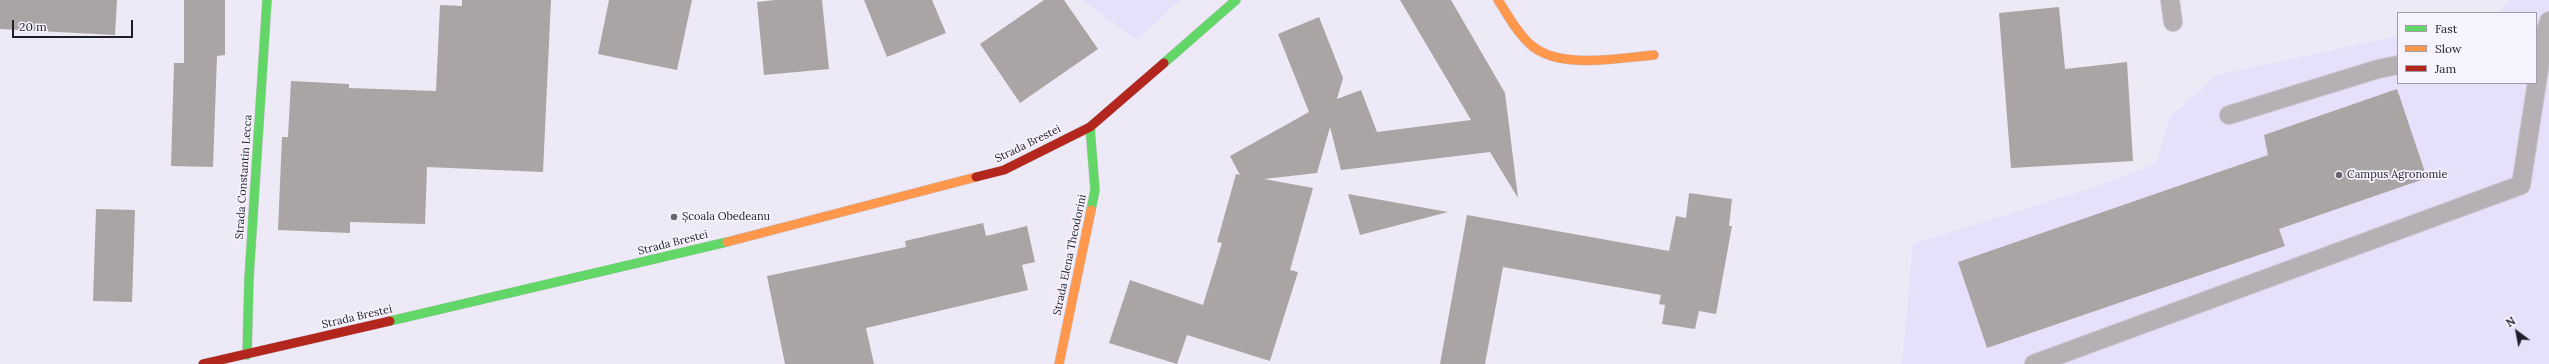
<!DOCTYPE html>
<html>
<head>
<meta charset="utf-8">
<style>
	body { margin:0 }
	#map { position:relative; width:2549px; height:364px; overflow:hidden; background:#ede9f6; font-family:Lora,serif }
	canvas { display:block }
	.legend { position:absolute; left:2397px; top:12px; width:140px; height:72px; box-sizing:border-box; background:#f6f3ff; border:1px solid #a09da8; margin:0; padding:5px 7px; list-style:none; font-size:12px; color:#1e1c26 }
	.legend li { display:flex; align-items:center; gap:8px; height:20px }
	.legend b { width:20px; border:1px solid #a09da8 }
	.north { position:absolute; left:2497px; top:312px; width:40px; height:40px; -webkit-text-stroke:3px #f6f3ff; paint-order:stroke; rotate:328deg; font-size:11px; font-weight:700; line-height:16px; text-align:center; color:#1e1c26 }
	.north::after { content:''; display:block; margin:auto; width:14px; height:18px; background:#1e1c26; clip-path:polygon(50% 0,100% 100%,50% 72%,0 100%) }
	.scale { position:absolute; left:12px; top:20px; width:121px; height:18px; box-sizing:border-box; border:2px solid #1e1c26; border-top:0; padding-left:5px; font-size:12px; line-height:14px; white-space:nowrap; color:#1e1c26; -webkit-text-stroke:3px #f6f3ff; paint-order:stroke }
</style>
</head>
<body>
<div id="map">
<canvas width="2549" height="364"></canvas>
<ul class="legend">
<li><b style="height:5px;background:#63d668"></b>Fast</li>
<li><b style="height:5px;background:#ff974d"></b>Slow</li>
<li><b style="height:5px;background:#b3261e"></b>Jam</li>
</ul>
<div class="north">N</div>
<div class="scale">20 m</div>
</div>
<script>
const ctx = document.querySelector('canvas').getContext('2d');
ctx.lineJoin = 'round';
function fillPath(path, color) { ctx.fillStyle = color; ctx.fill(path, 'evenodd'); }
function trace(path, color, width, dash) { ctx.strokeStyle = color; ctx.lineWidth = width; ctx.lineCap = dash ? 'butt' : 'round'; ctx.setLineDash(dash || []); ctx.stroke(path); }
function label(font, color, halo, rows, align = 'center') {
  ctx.font = font + ' Lora,serif'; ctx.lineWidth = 3.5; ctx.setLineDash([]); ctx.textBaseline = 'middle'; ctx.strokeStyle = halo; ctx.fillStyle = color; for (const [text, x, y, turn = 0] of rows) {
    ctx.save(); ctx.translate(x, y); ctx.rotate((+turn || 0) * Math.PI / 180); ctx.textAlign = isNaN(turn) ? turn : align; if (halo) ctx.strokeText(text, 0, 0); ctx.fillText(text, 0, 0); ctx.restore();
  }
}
fillPath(new Path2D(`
	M 1082,0 L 1180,0 L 1137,40 Z
	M 2510,0 L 2549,0 L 2549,364 L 1902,364 L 1913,244 L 2101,185 L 2156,164 L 2170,117 L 2217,75 L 2398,36 L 2398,83 L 2536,83 L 2536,13 L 2499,13 Z`), '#e7e0fa');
fillPath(new Path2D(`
	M 0,0 L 117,0 L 115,35 L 0,29 Z
	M 184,0 L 225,0 L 225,55 L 217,56 L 213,167 L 171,166 L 174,63 L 184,63 Z
	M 462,0 L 551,0 L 543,172 L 427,167 L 425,224 L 350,222 L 350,233 L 278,230 L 282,137 L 288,137 L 291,81 L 349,84 L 349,88 L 436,91 L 440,5 L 462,6 Z
	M 609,0 L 692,0 L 677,70 L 598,54 Z
	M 775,0 L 822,0 L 829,69 L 764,75 L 757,2 Z
	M 864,0 L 932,0 L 946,33 L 887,57 Z
	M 1044,0 L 1064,0 L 1098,49 L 1020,103 L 980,44 Z
	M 1400,0 L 1451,0 L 1505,93 L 1518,198 L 1490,152 L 1341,170 L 1330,127 L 1317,173 L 1264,179 L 1313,188 L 1290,270 L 1298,272 L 1270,361 L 1187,335 L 1177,364 L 1109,343 L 1130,280 L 1203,305 L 1222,243 L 1217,242 L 1236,174 L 1240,175 L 1230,156 L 1309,112 L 1278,34 L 1319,17 L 1343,78 L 1337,99 L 1361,90 L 1377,132 L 1471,120 Z
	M 2059,7 L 2065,69 L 2127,62 L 2133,161 L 2011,168 L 1999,13 Z
	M 2397,89 L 2427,178 L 2279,229 L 2285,246 L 1987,348 L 1958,262 L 2268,155 L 2264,135 Z
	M 1689,193 L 1732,199 L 1729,226 L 1732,226 L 1716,314 L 1699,311 L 1695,329 L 1662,324 L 1665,305 L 1659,304 L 1661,295 L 1503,267 L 1485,364 L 1440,364 L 1467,215 L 1669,251 L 1676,216 L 1686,218 Z
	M 1348,194 L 1448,212 L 1360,235 Z
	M 96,209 L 135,210 L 132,302 L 93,301 Z
	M 983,223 L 986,236 L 1027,226 L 1035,262 L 1022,265 L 1028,290 L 866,328 L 874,364 L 785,364 L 767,276 L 906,247 L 905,241 Z`), '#aba4a4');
const lane = new Path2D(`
	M 2170,0 L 2173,22
	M 2536,39 L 2544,37 L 2549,21
	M 2229,115 L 2378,69 L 2398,65
	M 2034,364 L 2521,185 L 2544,37`);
const fast = new Path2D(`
	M 1164,63 L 1236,0
	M 1090,127 L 1095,190 L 1091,210
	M 390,321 L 727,242
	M 247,355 L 249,278 L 267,0`);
const slow = new Path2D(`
	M 1498,0 C 1508,15 1517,33 1531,45 C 1559,70 1619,58 1654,55
	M 727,242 L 976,177
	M 1059,364 L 1091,210`);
const jam = new Path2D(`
	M 976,177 L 1004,170 L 1090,127 L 1164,63
	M 203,364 L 390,321`);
trace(lane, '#c9c5d0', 20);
trace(fast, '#c9c5d0', 10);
trace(slow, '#c9c5d0', 10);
trace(jam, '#c9c5d0', 10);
trace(lane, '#b6b0b5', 18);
trace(fast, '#63d668', 9);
trace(slow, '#ff974d', 9);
trace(jam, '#b3261e', 9);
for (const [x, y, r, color] of [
	[2339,175,4,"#66646f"],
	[674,217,4,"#66646f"]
]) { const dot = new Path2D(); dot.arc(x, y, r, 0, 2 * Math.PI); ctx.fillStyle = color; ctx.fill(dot); trace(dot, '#f6f3ff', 1.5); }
label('11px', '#1e1c26', '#f6f3ff', [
	["Strada Brestei",1028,144,-26],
	["Strada Constantin Lecca",244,177,-86],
	["Strada Brestei",673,243,-14],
	["Strada Elena Theodorini",1070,255,-78],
	["Strada Brestei",357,317,-13]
]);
label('11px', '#1e1c26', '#f6f3ff', [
	["Campus Agronomie",2347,175],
	["Școala Obedeanu",682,217]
], 'left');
</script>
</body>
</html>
